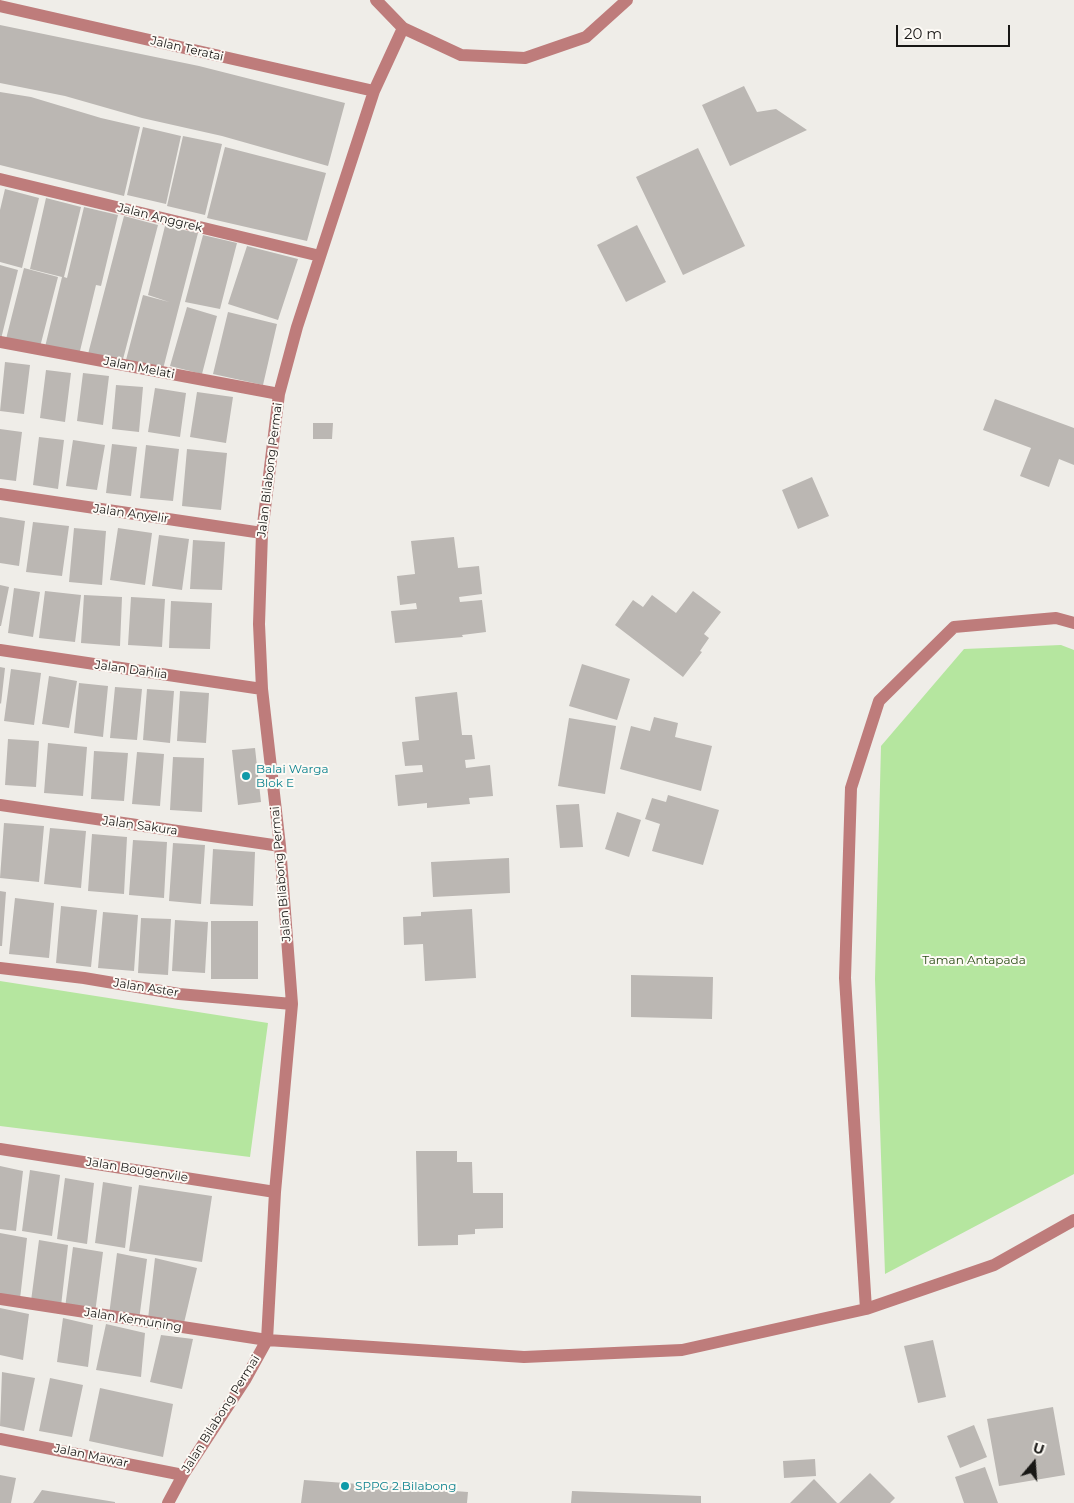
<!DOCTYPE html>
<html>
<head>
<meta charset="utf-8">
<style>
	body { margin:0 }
	#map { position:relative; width:1074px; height:1503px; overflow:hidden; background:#efede8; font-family:Montserrat,sans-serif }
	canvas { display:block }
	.north { position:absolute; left:1009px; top:1438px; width:50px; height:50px; -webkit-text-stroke:4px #fdfaf5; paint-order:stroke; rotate:18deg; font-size:14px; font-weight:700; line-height:20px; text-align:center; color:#181715 }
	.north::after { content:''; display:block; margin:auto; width:18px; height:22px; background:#181715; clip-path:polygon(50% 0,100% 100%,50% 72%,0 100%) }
	.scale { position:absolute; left:896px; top:25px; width:114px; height:22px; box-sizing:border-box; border:2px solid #181715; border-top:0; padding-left:6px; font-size:15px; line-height:18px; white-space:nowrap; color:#181715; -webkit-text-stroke:4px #fdfaf5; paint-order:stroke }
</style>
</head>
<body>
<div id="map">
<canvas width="1074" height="1503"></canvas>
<div class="north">U</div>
<div class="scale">20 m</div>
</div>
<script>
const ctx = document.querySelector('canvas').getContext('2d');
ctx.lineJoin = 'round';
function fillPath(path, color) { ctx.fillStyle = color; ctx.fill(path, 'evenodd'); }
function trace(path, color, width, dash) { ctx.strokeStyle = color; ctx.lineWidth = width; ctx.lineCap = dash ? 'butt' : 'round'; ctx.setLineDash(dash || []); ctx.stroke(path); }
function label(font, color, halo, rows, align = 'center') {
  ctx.font = font + ' Montserrat,sans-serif'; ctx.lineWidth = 4; ctx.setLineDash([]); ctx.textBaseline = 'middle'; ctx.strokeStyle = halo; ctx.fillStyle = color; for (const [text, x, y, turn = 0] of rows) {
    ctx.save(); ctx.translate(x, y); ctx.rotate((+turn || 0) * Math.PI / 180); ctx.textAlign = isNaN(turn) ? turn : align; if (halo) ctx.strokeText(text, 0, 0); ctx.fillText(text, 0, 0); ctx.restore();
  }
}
fillPath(new Path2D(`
	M 1061,645 L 1074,650 L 1074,1174 L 885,1274 L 875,979 L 881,746 L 964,649 Z
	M 0,981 L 268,1023 L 250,1157 L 0,1126 Z`), '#b5e69f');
fillPath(new Path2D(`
	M 0,25 L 199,66 L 345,103 L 328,166 L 222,136 L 142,118 L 65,96 L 0,83 Z
	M 744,86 L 757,112 L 776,109 L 807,130 L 730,166 L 702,105 Z
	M 0,92 L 31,97 L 101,118 L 140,127 L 124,196 L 0,165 Z
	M 143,127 L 181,136 L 166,204 L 127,195 Z
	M 183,136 L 222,144 L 205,215 L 167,206 Z
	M 225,147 L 326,173 L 307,241 L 207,218 Z
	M 698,148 L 745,246 L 683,275 L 636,177 Z
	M 5,189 L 39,198 L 22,268 L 0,262 L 0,210 Z
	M 46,198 L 81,207 L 64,277 L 67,278 L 84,207 L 118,215 L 101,286 L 96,285 L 79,355 L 45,347 L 62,277 L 30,269 Z
	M 124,216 L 158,225 L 122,363 L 88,354 Z
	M 637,225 L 666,282 L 626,302 L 597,245 Z
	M 165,226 L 198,233 L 163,369 L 126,360 L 143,295 L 169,302 L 148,295 Z
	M 203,235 L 237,243 L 220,309 L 185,302 Z
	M 247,246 L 298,259 L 278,320 L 228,304 Z
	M 0,265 L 18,270 L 1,339 L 0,339 Z
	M 24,268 L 58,277 L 40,347 L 6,339 Z
	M 187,307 L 217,316 L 202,374 L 170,366 Z
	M 228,312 L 277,324 L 263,385 L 213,374 Z
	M 5,362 L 30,365 L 24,414 L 0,411 Z
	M 46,370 L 71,373 L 65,422 L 40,418 Z
	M 83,373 L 109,376 L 103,425 L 77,421 Z
	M 116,385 L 143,387 L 139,432 L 112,429 Z
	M 155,388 L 186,393 L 180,437 L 148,432 Z
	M 197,392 L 233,397 L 226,443 L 190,437 Z
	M 995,399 L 1074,428 L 1074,465 L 1059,459 L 1049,487 L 1020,476 L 1031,448 L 983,430 Z
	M 313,423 L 333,423 L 332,439 L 313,439 Z
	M 0,429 L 22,432 L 16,481 L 0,479 Z
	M 39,437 L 64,440 L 58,489 L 33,485 Z
	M 73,440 L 105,445 L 97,490 L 66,486 Z
	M 112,444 L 137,447 L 131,496 L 106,493 Z
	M 146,445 L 179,449 L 173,501 L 140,498 Z
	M 187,449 L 227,453 L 221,510 L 182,506 Z
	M 812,477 L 829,516 L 798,529 L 782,490 Z
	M 0,517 L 25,521 L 19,566 L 0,563 Z
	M 33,522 L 69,526 L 62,576 L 26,572 Z
	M 74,528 L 106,531 L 102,585 L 69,582 Z
	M 118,528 L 152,533 L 145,585 L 110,580 Z
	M 159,535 L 189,539 L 182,590 L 152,586 Z
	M 454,537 L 458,568 L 479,566 L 482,594 L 459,597 L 460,602 L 482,600 L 486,632 L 462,635 L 463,637 L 395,643 L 391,611 L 417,609 L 416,603 L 400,605 L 397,576 L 415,574 L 411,541 Z
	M 193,540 L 225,542 L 222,590 L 190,589 Z
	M 0,585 L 9,587 L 1,626 L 0,626 Z
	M 14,588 L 40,592 L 33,637 L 8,633 Z
	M 45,591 L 81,595 L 75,642 L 39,638 Z
	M 693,591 L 721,612 L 704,634 L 709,638 L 700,651 L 702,652 L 683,677 L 615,625 L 633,600 L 643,607 L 652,595 L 676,613 Z
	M 84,595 L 122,597 L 120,646 L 81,643 Z
	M 131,597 L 165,599 L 162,647 L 128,645 Z
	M 171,601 L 212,603 L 210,649 L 169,648 Z
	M 582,664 L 630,679 L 617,720 L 569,706 Z
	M 0,667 L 5,668 L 1,704 L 0,703 Z
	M 11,669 L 41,673 L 34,725 L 4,721 Z
	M 49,676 L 77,681 L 69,728 L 42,724 Z
	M 79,683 L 108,686 L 103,737 L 74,733 Z
	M 115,687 L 142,689 L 137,740 L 110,738 Z
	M 147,689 L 174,691 L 170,743 L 143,740 Z
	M 180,691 L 209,693 L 206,743 L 177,741 Z
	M 457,692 L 462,735 L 472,735 L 475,759 L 465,760 L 466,768 L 490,765 L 493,796 L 469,798 L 470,804 L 427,808 L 427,803 L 398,806 L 395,775 L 423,772 L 422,765 L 405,766 L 402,742 L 419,740 L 415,697 Z
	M 654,717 L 678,723 L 675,737 L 712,746 L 701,791 L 620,769 L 631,726 L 650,731 Z
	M 569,718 L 616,726 L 605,794 L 558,786 Z
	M 8,739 L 39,741 L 36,787 L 5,785 Z
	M 48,743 L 87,747 L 83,796 L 44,793 Z
	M 255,748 L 261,802 L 238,805 L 232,750 Z
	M 94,751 L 128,753 L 124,801 L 91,799 Z
	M 137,752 L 164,754 L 160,806 L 132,804 Z
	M 173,757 L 204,758 L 202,812 L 170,810 Z
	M 668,795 L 719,810 L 703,865 L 652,851 L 660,824 L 645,819 L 652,798 L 666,802 Z
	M 579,804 L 583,847 L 560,848 L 556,805 Z
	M 617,812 L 641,820 L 629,857 L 605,849 Z
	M 4,823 L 44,826 L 39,882 L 0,878 Z
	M 50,828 L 86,831 L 81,888 L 44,884 Z
	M 92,834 L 127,837 L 124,894 L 88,891 Z
	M 133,840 L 167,842 L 164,898 L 129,895 Z
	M 173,843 L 205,845 L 201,904 L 169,901 Z
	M 213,849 L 255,852 L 253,906 L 210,904 Z
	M 509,858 L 510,893 L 433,897 L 431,862 Z
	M 0,891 L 6,892 L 2,946 L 0,946 Z
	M 15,898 L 54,903 L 49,958 L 9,954 Z
	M 61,906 L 97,910 L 91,967 L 56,963 Z
	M 472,909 L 476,978 L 425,981 L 423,944 L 404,945 L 403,917 L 421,916 L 421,912 Z
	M 103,912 L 138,915 L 134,971 L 98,968 Z
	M 141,918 L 171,919 L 168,975 L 138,973 Z
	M 175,920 L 208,922 L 205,973 L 172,971 Z
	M 211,921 L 258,921 L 258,979 L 211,979 Z
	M 631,975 L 713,977 L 712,1019 L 631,1017 Z
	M 416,1151 L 457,1151 L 457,1162 L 472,1162 L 473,1193 L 503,1193 L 503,1228 L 475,1229 L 475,1234 L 458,1235 L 458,1245 L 418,1246 Z
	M 0,1166 L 23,1171 L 16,1231 L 0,1229 Z
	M 30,1170 L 60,1175 L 52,1236 L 22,1231 Z
	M 65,1178 L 94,1183 L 87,1244 L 57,1239 Z
	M 103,1182 L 132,1187 L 125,1248 L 95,1243 Z
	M 139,1185 L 212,1196 L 202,1262 L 129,1251 Z
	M 0,1233 L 27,1238 L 20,1299 L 0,1296 Z
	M 39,1240 L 68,1245 L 61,1306 L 31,1301 Z
	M 73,1247 L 103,1252 L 95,1313 L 65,1308 Z
	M 117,1253 L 147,1259 L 139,1320 L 109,1315 Z
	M 155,1258 L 197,1268 L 184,1323 L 148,1319 Z
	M 0,1308 L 29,1314 L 23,1360 L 0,1355 Z
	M 63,1318 L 93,1325 L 88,1367 L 57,1362 Z
	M 106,1324 L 145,1333 L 141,1377 L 96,1370 Z
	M 161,1335 L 193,1339 L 182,1389 L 150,1382 Z
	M 933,1340 L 946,1397 L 918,1403 L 904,1346 Z
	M 2,1372 L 35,1378 L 24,1431 L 0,1426 Z
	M 50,1378 L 83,1385 L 72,1437 L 39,1431 Z
	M 100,1388 L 173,1404 L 163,1457 L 89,1441 Z
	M 1053,1407 L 1065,1475 L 999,1486 L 987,1419 Z
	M 974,1425 L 987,1457 L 960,1468 L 947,1436 Z
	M 815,1459 L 816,1476 L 784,1478 L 783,1461 Z
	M 985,1467 L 998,1503 L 964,1503 L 955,1477 Z
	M 870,1473 L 895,1498 L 890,1503 L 839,1503 Z
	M 0,1475 L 16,1478 L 11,1503 L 0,1503 Z
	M 814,1479 L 837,1503 L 790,1503 Z
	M 304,1480 L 468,1492 L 467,1503 L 301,1503 Z
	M 42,1490 L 115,1502 L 115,1503 L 33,1503 Z
	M 572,1491 L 701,1496 L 701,1503 L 571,1503 Z`), '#bbb7b3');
trace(new Path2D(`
	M 376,0 L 403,28 L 461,55 L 525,58 L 586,37 L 627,0
	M 0,6 L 374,91
	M 0,179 L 320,256
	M 0,342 L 279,394
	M 0,494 L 262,533
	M 0,650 L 262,689
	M 0,805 L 280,846
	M 0,968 L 84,978 L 179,994 L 292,1004
	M 0,1149 L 275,1192
	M 0,1299 L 267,1340 L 524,1357 L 682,1350 L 866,1309 L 994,1265 L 1074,1220
	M 866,1309 L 845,978 L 851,788 L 879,701 L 954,627 L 1056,618 L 1074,623
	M 0,1439 L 183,1475
	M 168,1503 L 183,1475 L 245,1380 L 267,1340 L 275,1192 L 292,1004 L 280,846 L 262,689 L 259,624 L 262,533 L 279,394 L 297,327 L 374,91 L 403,28`), '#be7c7b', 12);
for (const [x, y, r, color] of [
	[246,776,5,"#0f9aa8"],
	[345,1486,5,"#0f9aa8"]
]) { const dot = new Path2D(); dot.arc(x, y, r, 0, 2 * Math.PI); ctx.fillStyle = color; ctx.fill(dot); trace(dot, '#fdfaf5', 2); }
label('12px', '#181715', '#fdfaf5', [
	["Jalan Teratai",187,49,13],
	["Jalan Anggrek",160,218,14],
	["Jalan Melati",139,368,11],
	["Jalan Bilabong Permai",270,470,-83],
	["Jalan Anyelir",131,514,8],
	["Jalan Dahlia",131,670,8],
	["Jalan Sakura",140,826,8],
	["Jalan Bilabong Permai",281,874,-95],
	["Jalan Aster",146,988,9],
	["Jalan Bougenvile",137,1170,9],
	["Jalan Kemuning",133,1320,9],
	["Jalan Bilabong Permai",221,1414,-58],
	["Jalan Mawar",91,1456,12]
]);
label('12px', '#0d838f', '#fdfaf5', [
	["Balai Warga",256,769],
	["Blok E",256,783],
	["SPPG 2 Bilabong",355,1486]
], 'left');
label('12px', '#2a4d15', '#fdfaf5', [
	["Taman Antapada",974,960]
]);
</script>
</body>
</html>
